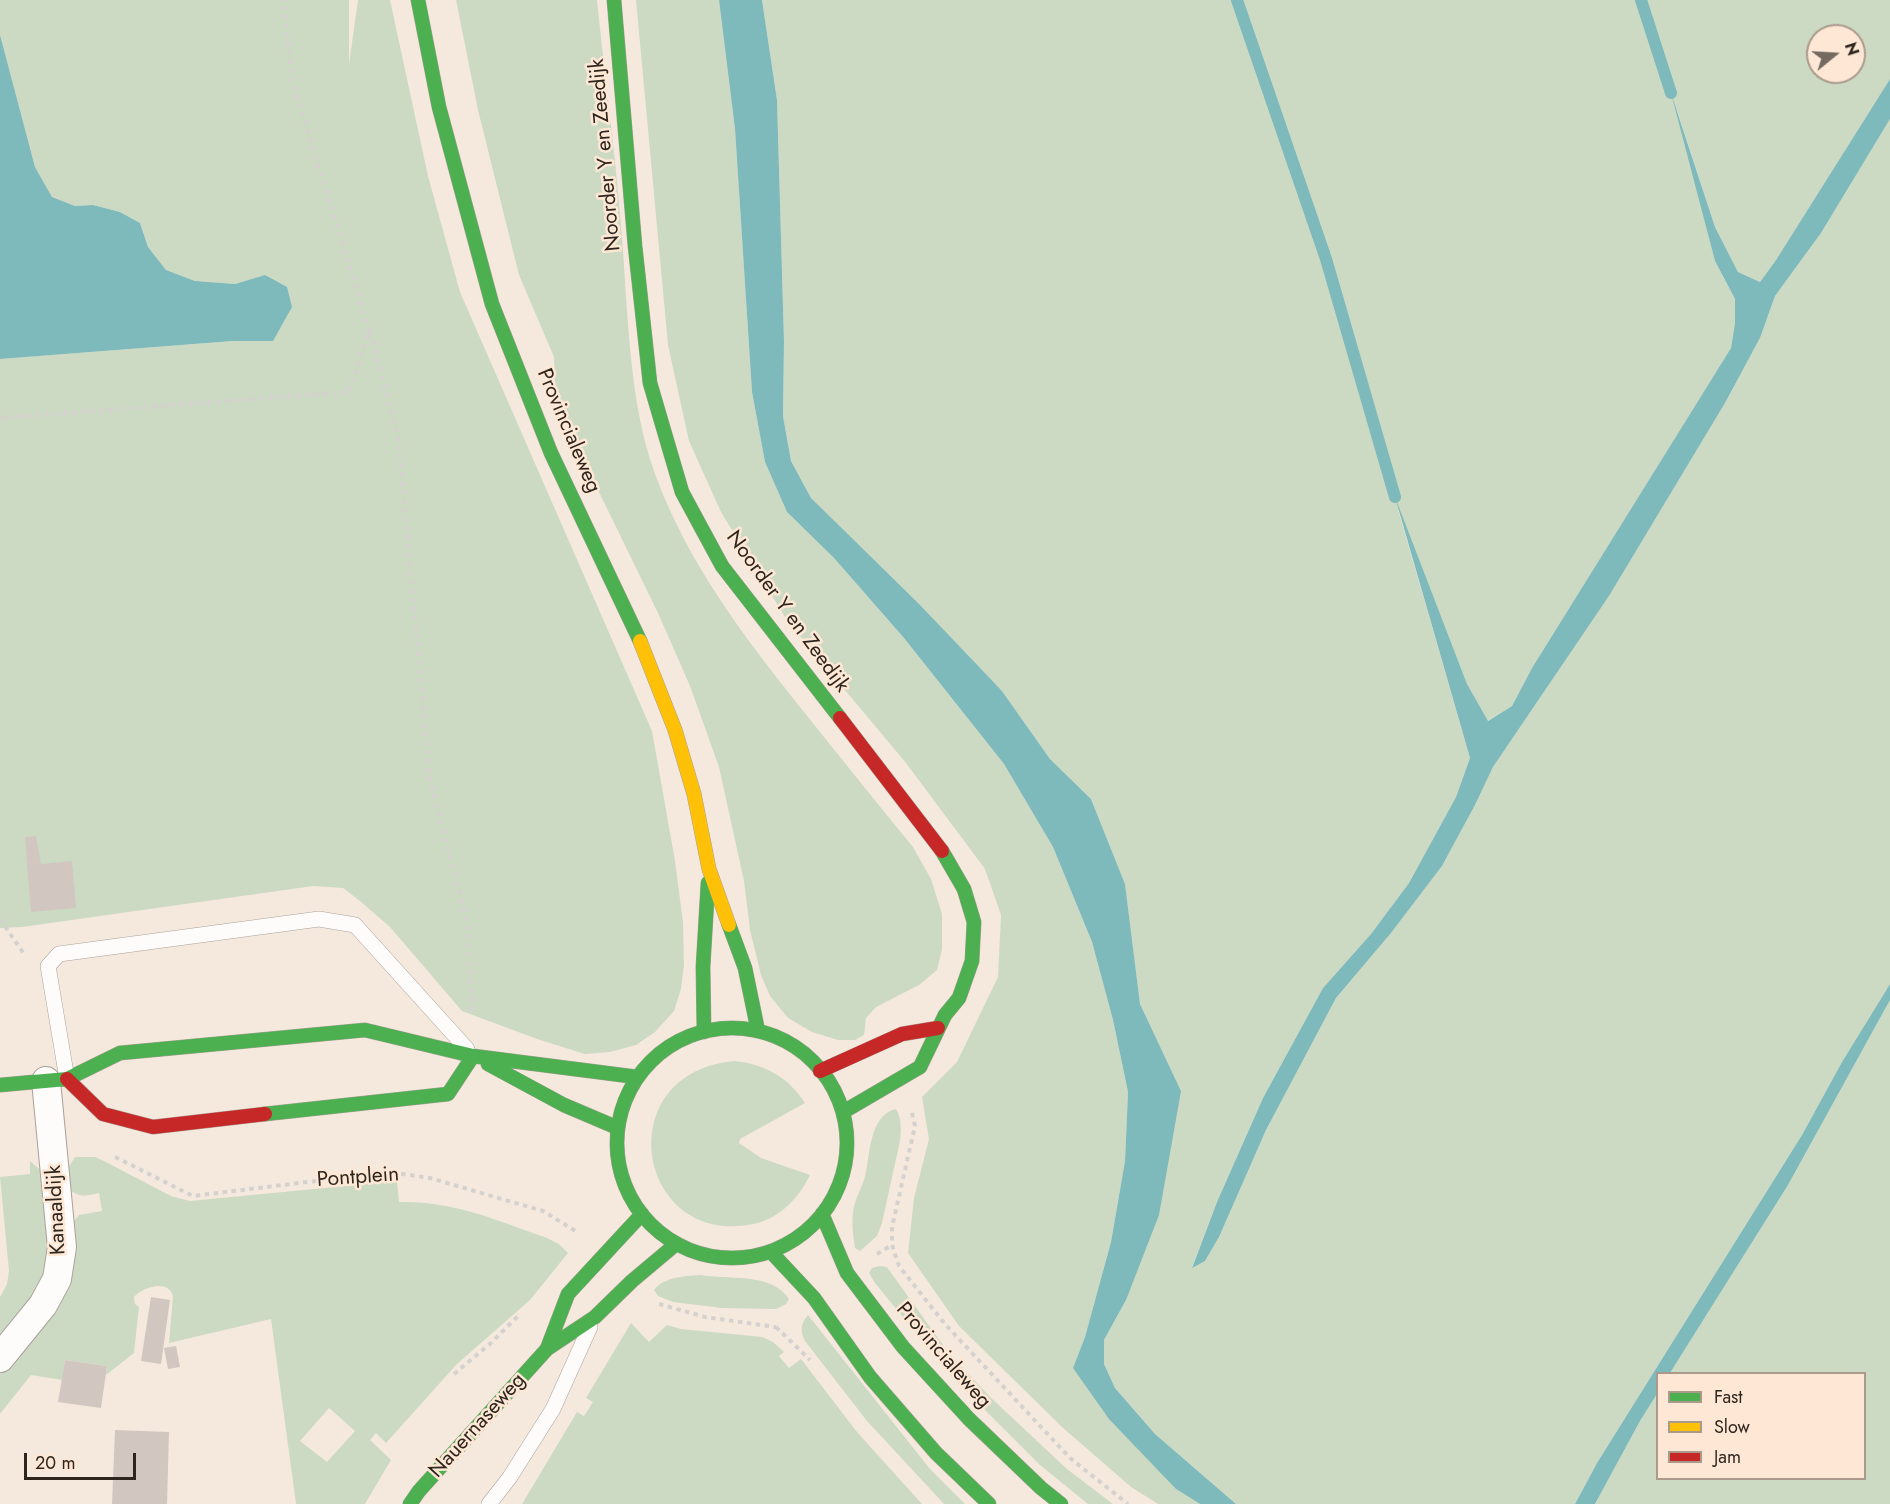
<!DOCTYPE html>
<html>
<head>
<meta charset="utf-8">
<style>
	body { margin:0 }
	#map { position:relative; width:1890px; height:1504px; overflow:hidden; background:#f5e9de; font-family:Jost,sans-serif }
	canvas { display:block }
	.legend { position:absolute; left:1656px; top:1372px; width:210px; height:108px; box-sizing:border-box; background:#fee8d5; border:2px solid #ab9a8c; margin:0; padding:8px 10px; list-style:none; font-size:18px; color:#2e261e }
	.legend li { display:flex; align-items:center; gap:12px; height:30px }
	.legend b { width:30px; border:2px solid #ab9a8c }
	.north { position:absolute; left:1806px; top:24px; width:60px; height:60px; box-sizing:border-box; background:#fee8d5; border:2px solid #ab9a8c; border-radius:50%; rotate:72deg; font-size:16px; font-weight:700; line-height:24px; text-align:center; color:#2e261e }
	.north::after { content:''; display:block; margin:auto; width:21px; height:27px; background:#746a61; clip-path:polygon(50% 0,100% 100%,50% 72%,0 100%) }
	.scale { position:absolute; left:24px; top:1453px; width:112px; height:27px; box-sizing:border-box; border:3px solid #2e261e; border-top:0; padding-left:8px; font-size:18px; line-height:21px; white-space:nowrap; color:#2e261e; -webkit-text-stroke:4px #fee8d5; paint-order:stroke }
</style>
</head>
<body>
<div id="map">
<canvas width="1890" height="1504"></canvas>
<ul class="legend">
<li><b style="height:8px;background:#4caf50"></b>Fast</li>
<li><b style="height:8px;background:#ffc107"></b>Slow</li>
<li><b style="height:8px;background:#c62828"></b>Jam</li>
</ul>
<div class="north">N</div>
<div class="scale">20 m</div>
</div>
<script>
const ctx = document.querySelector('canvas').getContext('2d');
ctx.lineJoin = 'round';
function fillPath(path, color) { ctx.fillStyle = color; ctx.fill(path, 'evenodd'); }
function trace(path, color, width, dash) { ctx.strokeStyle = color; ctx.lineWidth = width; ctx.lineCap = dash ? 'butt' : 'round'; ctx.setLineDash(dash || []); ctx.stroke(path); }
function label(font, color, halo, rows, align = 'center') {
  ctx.font = font + ' Jost,sans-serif'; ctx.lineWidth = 5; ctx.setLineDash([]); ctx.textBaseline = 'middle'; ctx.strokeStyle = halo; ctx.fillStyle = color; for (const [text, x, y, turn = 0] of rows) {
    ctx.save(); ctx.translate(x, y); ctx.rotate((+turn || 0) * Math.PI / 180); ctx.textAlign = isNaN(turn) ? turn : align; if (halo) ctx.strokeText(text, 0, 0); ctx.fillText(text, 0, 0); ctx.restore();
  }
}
fillPath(new Path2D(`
	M 0,0 L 349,0 L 349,64 L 358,0 L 390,0 L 428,176 L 460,292 L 652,731 L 675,861 L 683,922 L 684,965 L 681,989 L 674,1011 L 655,1032 L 636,1045 L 610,1052 L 585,1054 L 537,1039 L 462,1011 L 390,927 L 360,901 L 343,888 L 313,886 L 22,927 L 0,928 L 0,359 L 233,341 L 273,341 L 265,275 L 235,284 L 195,281 L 166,270 L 148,247 L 140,223 L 120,212 L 93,205 L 75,206 L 52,197 L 35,167 L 3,47 L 0,35 Z
	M 456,0 L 597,0 C 605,79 616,159 622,238 C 628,314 629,402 655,474 C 688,564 745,638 804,712 C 840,757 876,802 913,847 L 931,879 L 942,914 L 942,949 L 937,970 L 919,985 L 876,1007 L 866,1018 L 864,1035 L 855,1040 L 838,1040 L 812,1032 L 788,1018 L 770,996 L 761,975 L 750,930 L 744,881 L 719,767 L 690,686 L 658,613 L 577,447 L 555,396 L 554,357 L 519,275 L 478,110 Z
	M 636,0 L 719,0 L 735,129 L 752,392 L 765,462 L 787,512 L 834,558 L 904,638 L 1004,764 L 1053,847 L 1092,942 L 1113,1020 L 1128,1092 L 1125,1161 L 1111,1242 L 1085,1337 L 1073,1368 L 1176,1489 L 1200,1504 L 1158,1504 L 1131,1487 L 1062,1427 L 959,1326 L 908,1253 L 914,1198 L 929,1139 L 922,1097 L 957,1062 L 998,977 L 1001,915 L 985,869 L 906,763 L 788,622 L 721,512 L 689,441 L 668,345 Z
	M 762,0 L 1890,0 L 1890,79 L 1776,260 L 1760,282 L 1738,272 L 1715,227 L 1676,107 L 1715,261 L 1735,299 L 1735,323 L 1731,348 L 1532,668 L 1512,706 L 1487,721 L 1467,684 L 1397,506 L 1470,758 L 1456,797 L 1409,883 L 1371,934 L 1323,988 L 1263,1098 L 1217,1202 L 1192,1267 L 1205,1261 L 1219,1237 L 1266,1130 L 1336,998 L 1391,933 L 1442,866 L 1475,805 L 1493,767 L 1609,596 L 1725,403 L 1760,338 L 1775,296 L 1821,233 L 1890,119 L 1890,984 L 1842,1062 L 1802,1135 L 1597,1463 L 1575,1504 L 1236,1504 L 1155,1434 L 1115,1388 L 1104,1364 L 1104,1340 L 1126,1300 L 1181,1091 L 1140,1004 L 1125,884 L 1091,799 L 1050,759 L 1002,691 L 811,498 L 791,461 L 783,416 L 784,341 L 777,100 ZM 1818,36 L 1854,36 L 1854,72 L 1818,72 Z
	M 1890,1000 L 1890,1504 L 1595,1504 L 1640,1421 L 1657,1394 L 1658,1478 L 1864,1478 L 1864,1374 L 1670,1373 L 1788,1185 Z
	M 734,1061 C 765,1064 788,1077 805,1103 L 740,1139 L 739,1143 L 761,1158 L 810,1175 C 799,1198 779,1219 753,1224 C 637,1248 607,1073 734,1061 Z
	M 896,1109 C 902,1119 901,1130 900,1141 L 882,1223 L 877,1236 L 860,1251 L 855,1248 C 853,1235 851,1220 854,1207 C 856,1197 862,1187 865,1177 C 870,1156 869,1115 896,1109 Z
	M 75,1157 L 95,1157 L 102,1160 L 171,1196 L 190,1201 L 397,1181 L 399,1202 C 454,1201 496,1220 547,1238 L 559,1244 L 568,1253 L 530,1300 L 457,1364 L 386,1443 L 376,1433 L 370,1440 L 391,1460 L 365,1504 L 296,1504 L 271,1319 L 169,1343 L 173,1296 C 168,1279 143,1287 134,1297 L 135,1304 L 139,1307 L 134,1353 L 106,1375 L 107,1366 L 65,1360 L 62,1380 L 31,1375 L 0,1414 L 0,1374 L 45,1319 L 72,1224 L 79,1215 L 102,1211 L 99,1193 C 87,1196 79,1198 69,1189 L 65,1173 ZM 329,1408 L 355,1431 L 327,1462 L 300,1441 Z
	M 30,1161 L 45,1174 L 53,1250 L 40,1289 L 0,1342 L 0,1297 L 7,1284 L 9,1271 L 0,1177 L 30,1174 Z
	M 879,1266 L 887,1267 L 948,1352 L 989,1396 L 1067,1469 L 1113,1504 L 1088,1504 L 1040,1465 L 951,1376 L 875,1283 L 869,1273 L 872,1268 Z
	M 700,1275 C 727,1280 772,1272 789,1299 L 786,1304 L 776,1309 L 722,1308 L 673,1302 L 658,1296 L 654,1290 C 663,1277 686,1276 700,1275 Z
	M 808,1315 L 930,1469 L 965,1504 L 944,1504 L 867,1421 L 805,1341 C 800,1330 800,1325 808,1315 Z
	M 631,1323 L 649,1342 L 667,1325 L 681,1329 L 762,1337 L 773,1342 L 784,1352 L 779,1356 L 789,1368 L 801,1359 L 857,1432 L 922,1504 L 522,1504 L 577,1412 L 584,1416 L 593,1402 L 586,1398 Z`), '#ccdac3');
fillPath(new Path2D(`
	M 719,0 L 762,0 L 777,100 L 784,341 L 783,416 L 791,461 L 811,498 L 919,604 L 1002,691 L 1050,759 L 1091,799 L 1125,884 L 1140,1004 L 1181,1091 L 1159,1215 L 1126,1300 L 1104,1340 L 1104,1364 L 1115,1388 L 1155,1434 L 1236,1504 L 1200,1504 L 1176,1489 L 1109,1419 L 1073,1368 L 1085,1337 L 1111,1242 L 1125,1161 L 1128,1092 L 1113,1020 L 1092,942 L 1053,847 L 1004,764 L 904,638 L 834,558 L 787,512 L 765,462 L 752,392 L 735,129 Z
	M 0,35 L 35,167 L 52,197 L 75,206 L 93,205 L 120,212 L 140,223 L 148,247 L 166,270 L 195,281 L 235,284 L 265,275 L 287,287 L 292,307 L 273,341 L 233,341 L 0,359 Z
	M 1890,79 L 1890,119 L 1821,233 L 1775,296 L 1760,338 L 1725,403 L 1609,596 L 1493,767 L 1475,805 L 1442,866 L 1391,933 L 1336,998 L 1266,1130 L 1219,1237 L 1205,1261 L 1192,1268 L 1217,1202 L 1263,1098 L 1323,988 L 1371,934 L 1409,883 L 1456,797 L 1470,758 L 1395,497 L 1467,684 L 1488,721 L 1512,706 L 1532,668 L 1731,348 L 1735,323 L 1735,299 L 1715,261 L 1671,93 L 1715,227 L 1738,272 L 1760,282 L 1776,260 Z
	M 1890,984 L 1890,1000 L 1788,1185 L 1670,1373 L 1658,1374 L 1657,1394 L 1640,1421 L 1595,1504 L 1575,1504 L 1597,1463 L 1802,1135 L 1842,1062 Z`), '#7eb9bb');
trace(new Path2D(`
	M 1237,0 L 1326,259 L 1395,497
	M 1641,0 L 1671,93`), '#7eb9bb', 12);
fillPath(new Path2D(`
	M 36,836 L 41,864 L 72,861 L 76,908 L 31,912 L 25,837 Z
	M 151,1297 L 170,1300 L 161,1364 L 141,1361 Z
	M 176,1346 L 180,1367 L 168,1369 L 164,1348 Z
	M 65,1360 L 107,1366 L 101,1408 L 58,1402 Z
	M 115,1430 L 169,1432 L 167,1504 L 112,1504 Z`), '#d1c7c0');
const lane = new Path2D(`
	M 67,1079 L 48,966 L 59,954 L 319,919 L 355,925 L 467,1049
	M 489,1504 L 510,1477 L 553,1409 L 590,1327`);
const street = new Path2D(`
	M 0,1358 L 43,1305 L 57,1279 L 62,1247 L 46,1081`);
const fast = new Path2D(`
	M 418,0 L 439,107 L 492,304 L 551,453 L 640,641
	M 614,0 L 635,246 L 650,383 L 682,492 L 722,566 L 840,718
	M 729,925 L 745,968 L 758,1031
	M617 1143a115 115 0 1 1 230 0a115 115 0 1 1-230 0Z
	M 704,1032 L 703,967 L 708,883
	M 488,1064 L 564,1105 L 618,1128
	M 0,1085 L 67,1079 L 120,1053 L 365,1030 L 473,1056 L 637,1077
	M 843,1112 L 920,1067 L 945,1015 L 959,998 L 972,961 L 974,922 L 964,889 L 942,851
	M 265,1114 L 448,1094 L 473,1056
	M 822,1214 L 847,1273 L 903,1347 L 969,1419 L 1041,1488 L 1061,1504
	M 771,1252 L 814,1298 L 870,1377 L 936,1453 L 989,1504
	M 547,1349 L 568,1294 L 642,1214
	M 410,1504 L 419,1491 L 547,1349 L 595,1317 L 632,1281 L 676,1244`);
const slow = new Path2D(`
	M 640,641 L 675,730 L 694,794 L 709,869 L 729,925`);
const jam = new Path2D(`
	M 840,718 L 942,851
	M 820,1071 L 902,1034 L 938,1028
	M 67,1079 L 103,1114 L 153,1127 L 265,1114`);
trace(lane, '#aaa199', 16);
trace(street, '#aaa199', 30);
trace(fast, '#aaa199', 15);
trace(slow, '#aaa199', 15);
trace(jam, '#aaa199', 15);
trace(new Path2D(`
	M 370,332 L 398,437 L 430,779 L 467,922 L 471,1013
	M 0,418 L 349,392 L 369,331 L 292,80 L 284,0
	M 0,919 L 24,954
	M 912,1113 L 915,1126 L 892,1227 L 892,1245 L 899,1266 L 944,1323 L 1070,1458 L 1128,1504
	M 115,1157 L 193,1196 L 389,1172 L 430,1178 L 543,1211 L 577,1232
	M 877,1254 L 892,1245
	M 659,1304 L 705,1317 L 776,1327
	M 776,1327 L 810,1360
	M 454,1374 L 491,1343 L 519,1315`), '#d5d1cf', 4, [4.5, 4.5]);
trace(lane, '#fefcfa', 15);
trace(street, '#fefcfa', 28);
trace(fast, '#4caf50', 14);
trace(slow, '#ffc107', 14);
trace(jam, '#c62828', 14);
label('21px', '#2e261e', '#fee8d5', [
	["Noorder Y en Zeedijk",606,155,-95],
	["Provincialeweg",568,431,67],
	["Noorder Y en Zeedijk",787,612,54],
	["Pontplein",358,1178,-4],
	["Kanaaldijk",57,1210,-93],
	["Provincialeweg",943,1356,49],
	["Nauernaseweg",478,1426,-48]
]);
</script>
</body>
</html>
